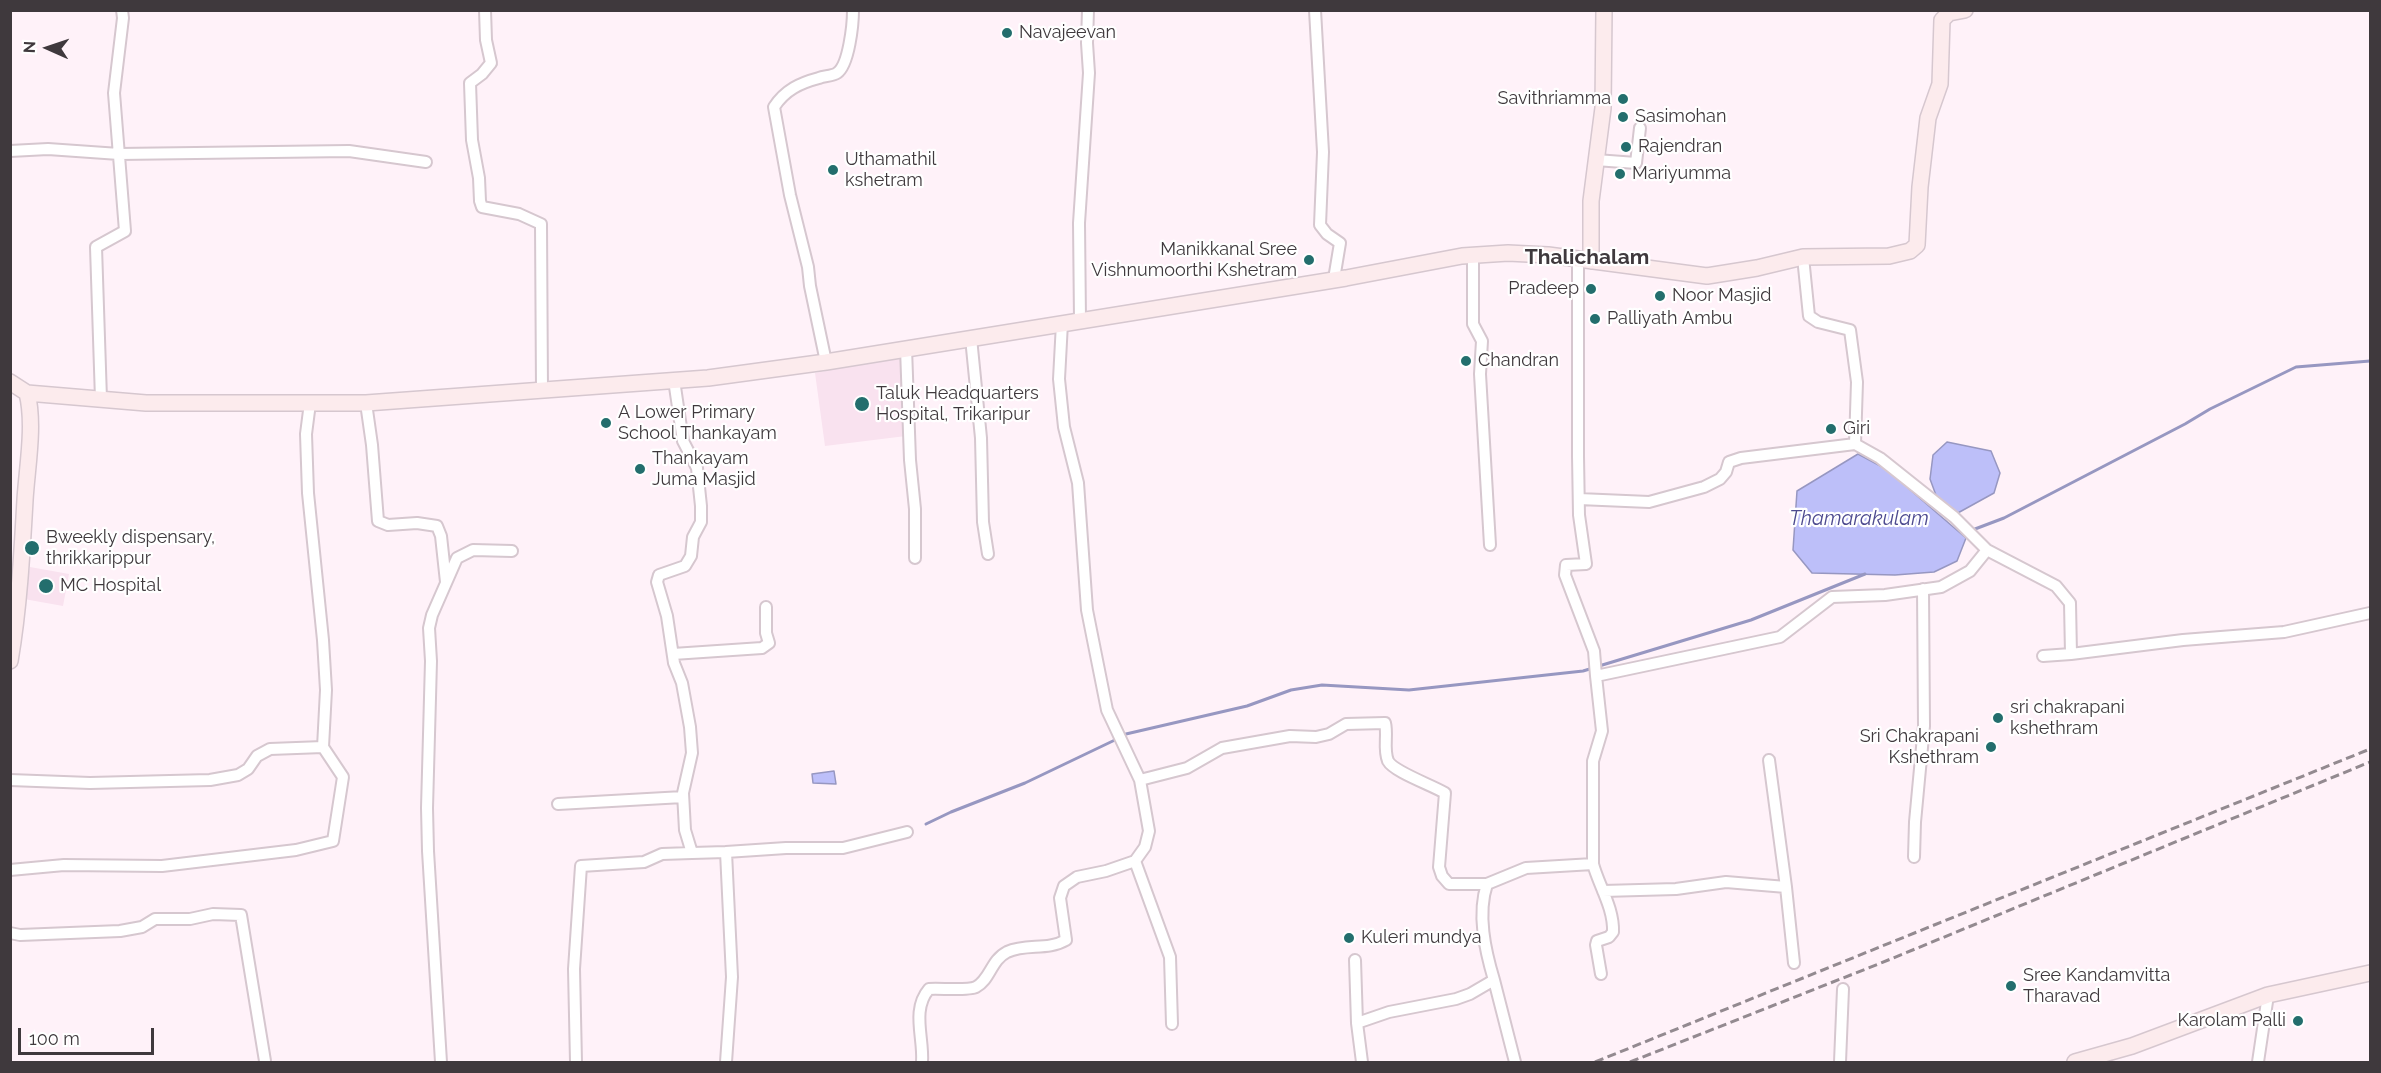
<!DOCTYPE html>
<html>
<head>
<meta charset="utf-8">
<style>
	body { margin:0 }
	#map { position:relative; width:2381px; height:1073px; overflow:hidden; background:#fff2f9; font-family:Raleway,sans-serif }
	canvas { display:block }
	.frame { position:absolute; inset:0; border:12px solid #3f393d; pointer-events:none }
	.north { position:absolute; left:18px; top:18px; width:60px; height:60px; -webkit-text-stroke:4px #fff; paint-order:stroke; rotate:273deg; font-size:16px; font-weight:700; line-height:24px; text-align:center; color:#3f393d }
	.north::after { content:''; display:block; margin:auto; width:21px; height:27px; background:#3f393d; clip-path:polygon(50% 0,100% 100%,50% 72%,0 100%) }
	.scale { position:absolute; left:18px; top:1028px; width:136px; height:27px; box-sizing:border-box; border:3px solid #3f393d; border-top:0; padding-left:8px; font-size:18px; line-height:21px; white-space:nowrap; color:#3f393d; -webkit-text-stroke:4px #fff; paint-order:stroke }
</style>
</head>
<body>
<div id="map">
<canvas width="2381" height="1073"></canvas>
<div class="frame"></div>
<div class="north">N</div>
<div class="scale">100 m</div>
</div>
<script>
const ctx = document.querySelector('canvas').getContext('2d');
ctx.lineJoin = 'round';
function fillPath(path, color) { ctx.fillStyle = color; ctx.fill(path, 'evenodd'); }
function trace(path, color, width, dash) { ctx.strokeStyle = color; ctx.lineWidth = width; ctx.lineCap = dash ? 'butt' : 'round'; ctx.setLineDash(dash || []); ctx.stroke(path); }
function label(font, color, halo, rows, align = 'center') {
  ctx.font = font + ' Raleway,sans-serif'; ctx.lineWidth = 4.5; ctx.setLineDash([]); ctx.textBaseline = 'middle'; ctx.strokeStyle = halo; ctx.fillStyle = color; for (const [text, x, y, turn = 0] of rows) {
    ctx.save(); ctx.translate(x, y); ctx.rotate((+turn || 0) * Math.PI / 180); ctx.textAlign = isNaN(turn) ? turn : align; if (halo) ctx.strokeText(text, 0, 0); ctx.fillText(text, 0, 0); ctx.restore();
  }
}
fillPath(new Path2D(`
	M 903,355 L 906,436 L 825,446 L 815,373 Z
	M 30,567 L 69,574 L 63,606 L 24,599 Z`), '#f9e2ef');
const water = new Path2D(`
	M 1947,442 L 1991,451 L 2000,473 L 1994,493 L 1956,514 L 1937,498 L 1930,479 L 1933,455 Z
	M 1858,454 L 1886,469 L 1966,538 L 1957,561 L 1934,572 L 1895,575 L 1812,573 L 1793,550 L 1797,491 Z
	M 834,771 L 836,784 L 813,783 L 812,774 Z`);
fillPath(water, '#bdbff9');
trace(water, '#9797c1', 1.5);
trace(new Path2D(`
	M 1975,529 L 2004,518 L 2185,424 L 2210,409 L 2296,367 L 2370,361
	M 1599,666 L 1751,620 L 1865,574
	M 1126,734 L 1247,706 L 1291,690 L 1322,685 L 1409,690 L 1583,671 L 1593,668
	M 926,824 L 951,812 L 1025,783 L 1117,739`), '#9797c1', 3);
const street = new Path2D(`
	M 485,10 L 486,40 L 491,63 L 482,74 L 470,83 L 472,140 L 479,178 L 480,201 L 482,207 L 519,214 L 541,224 L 542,391
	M 1315,10 L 1323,152 L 1320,225 L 1327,234 L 1340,243 L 1334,279
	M 10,151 L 48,149 L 119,154 L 349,151 L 426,162
	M 1596,160 L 1636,163 L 1640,128
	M 1473,255 L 1473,324 L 1482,341 L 1480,374 L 1490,545
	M 1803,257 L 1809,316 L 1818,322 L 1850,330 L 1857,382 L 1855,444 L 1880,458 L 1954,517 L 1987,550 L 2056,586 L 2070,603 L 2071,654 L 2183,640 L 2284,632 L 2370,613
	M 1578,259 L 1578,456 L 1579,515 L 1586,564 L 1566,565 L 1565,575 L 1594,651 L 1596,676
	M 1080,320 L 1079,223 L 1089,73 L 1087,43 L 1088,10
	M 971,338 L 981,438 L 983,522 L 988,554
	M 906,348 L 910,460 L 915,509 L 915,558
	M 826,362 L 810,286 L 808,267 L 790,195 L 774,107 C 785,90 800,83 819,78 C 824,76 833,76 837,73 C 849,65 853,24 853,10
	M 674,380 L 683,441 L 697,468 L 701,506 L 701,522 L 693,537 L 691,556 L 685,566 L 659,575 L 657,582 L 667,616 L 674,663 L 682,683 L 690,727 L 692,753 L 683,793 L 685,830 L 692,853 L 726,852 L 732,977 L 726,1062
	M 101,399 L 96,247 L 125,231 L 114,93 L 123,18 L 122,10
	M 366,403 L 372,445 L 378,521 L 388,525 L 417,523 L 437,526 L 441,536 L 446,582
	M 1579,499 L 1649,502 L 1704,487 L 1720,479 L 1726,472 L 1729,462 L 1741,458 L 1855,444
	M 673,654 L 762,648 L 769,643 L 766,633 L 766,607
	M 2043,656 L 2071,654
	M 1769,760 L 1786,887
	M 10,780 L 90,783 L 210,780 L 238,775 L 248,769 L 257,756 L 270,749 L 323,747
	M 1140,780 L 1187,768 L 1222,748 L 1290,736 L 1316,737 L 1329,734 L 1346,724 L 1385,723 C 1388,735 1383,749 1388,761 C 1394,772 1432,785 1445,793 L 1439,867 L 1442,876 L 1449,884 L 1487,884
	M 558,804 L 683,797
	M 726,852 L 786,848 L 843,848 L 907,832
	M 1914,857 L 1915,822 L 1924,726 L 1923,589
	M 1135,861 L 1170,957 L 1172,1024
	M 1593,864 C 1599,886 1614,908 1613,932 L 1609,937 L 1597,941 L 1596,945 L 1601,974
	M 10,870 L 64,865 L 162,866 L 296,850 L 333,841 L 343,777 L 323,747 L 326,690 L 323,640 L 308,493 L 306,434 L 310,403
	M 1603,891 L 1676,889 L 1726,882 L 1786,887 L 1794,963
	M 10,933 L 20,935 L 120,931 L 142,927 L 155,919 L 190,919 L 213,914 L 241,915 L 265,1061
	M 1355,960 L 1357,1023
	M 1494,980 L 1515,1062
	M 441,1062 L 428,851 L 427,808 L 431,661 L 429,628 L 432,615 L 457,558 L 473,550 L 512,551
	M 576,1062 L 574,969 L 581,866 L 644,862 L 662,854 L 692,853
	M 922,1062 C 924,1038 911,1010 929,989 C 939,988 968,991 976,987 C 990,980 991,960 1007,952 C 1027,943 1047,951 1066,940 L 1060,898 L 1064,886 L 1077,877 L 1106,871 L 1135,861 L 1145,847 L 1149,831 L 1140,780 L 1107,710 L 1087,610 L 1078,483 L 1064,427 L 1059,379 L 1062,323
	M 1362,1062 L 1357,1023 L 1389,1012 L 1456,999 L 1470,994 L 1494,980 C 1485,950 1477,914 1487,884 L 1526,868 L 1593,864 L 1593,761 L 1602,731 L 1596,676 L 1780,637 L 1832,597 L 1885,595 L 1941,587 L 1970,571 L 1987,550
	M 1840,1062 L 1843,989
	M 2258,1062 L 2268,995`);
const secondary = new Path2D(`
	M 1591,261 L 1591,201 L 1603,108 L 1604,10
	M 10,382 L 27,393
	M 27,393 L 146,403 L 366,403 L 708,378 L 826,362 L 1346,278 L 1462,256 L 1508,253 L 1548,255 L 1707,276 L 1757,268 L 1803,257 L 1889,256 L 1910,251 L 1917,245 L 1920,187 L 1928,118 L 1940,84 L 1942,20 L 1949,13 L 1965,10
	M 10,661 C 19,608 22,554 25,500 C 27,467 35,425 27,393
	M 2075,1062 L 2132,1046 L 2268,995 L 2370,973`);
trace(street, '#d6c7cf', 14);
trace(secondary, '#d6c7cf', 18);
trace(street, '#fff', 10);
trace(secondary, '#fcebed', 15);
trace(new Path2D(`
	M 1595,1062 L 2370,749
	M 1630,1062 L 1881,963 L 2370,762`), '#938a90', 3, [9, 4.5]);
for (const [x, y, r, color] of [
	[1007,33,6,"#236e6d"],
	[1623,99,6,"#236e6d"],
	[1623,117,6,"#236e6d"],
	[1626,147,6,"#236e6d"],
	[833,170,6,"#236e6d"],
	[1620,174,6,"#236e6d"],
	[1309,260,6,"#236e6d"],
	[1591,289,6,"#236e6d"],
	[1660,296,6,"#236e6d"],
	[1595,319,6,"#236e6d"],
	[1466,361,6,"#236e6d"],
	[862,404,8,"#236e6d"],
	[606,423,6,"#236e6d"],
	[1831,429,6,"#236e6d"],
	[640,469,6,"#236e6d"],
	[32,548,8,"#236e6d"],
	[46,586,8,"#236e6d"],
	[1998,718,6,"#236e6d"],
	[1991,747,6,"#236e6d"],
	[1349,938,6,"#236e6d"],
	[2011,986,6,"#236e6d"],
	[2298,1021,6,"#236e6d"]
]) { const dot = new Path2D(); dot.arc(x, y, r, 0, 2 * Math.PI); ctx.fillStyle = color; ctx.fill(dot); trace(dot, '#fff', 2); }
label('18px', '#3f393d', '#fff', [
	["Navajeevan",1019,33],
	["Savithriamma",1611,99,"right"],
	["Sasimohan",1635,117],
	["Rajendran",1638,147],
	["Uthamathil",845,160],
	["kshetram",845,181],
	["Mariyumma",1632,174],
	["Manikkanal Sree",1297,250,"right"],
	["Vishnumoorthi Kshetram",1297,271,"right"],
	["Pradeep",1579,289,"right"],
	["Noor Masjid",1672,296],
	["Palliyath Ambu",1607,319],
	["Chandran",1478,361],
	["Taluk Headquarters",876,394],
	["Hospital, Trikaripur",876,415],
	["A Lower Primary",618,413],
	["School Thankayam",618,434],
	["Giri",1843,429],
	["Thankayam",652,459],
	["Juma Masjid",652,480],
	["Bweekly dispensary,",46,538],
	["thrikkarippur",46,559],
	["MC Hospital",60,586],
	["sri chakrapani",2010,708],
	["kshethram",2010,729],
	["Sri Chakrapani",1979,737,"right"],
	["Kshethram",1979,758,"right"],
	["Kuleri mundya",1361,938],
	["Sree Kandamvitta",2023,976],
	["Tharavad",2023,997],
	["Karolam Palli",2286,1021,"right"]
], 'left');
label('italic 20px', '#4d4a8f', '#fff', [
	["Thamarakulam",1859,519]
]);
label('bold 21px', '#3f393d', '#fff', [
	["Thalichalam",1587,258]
]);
</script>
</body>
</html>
